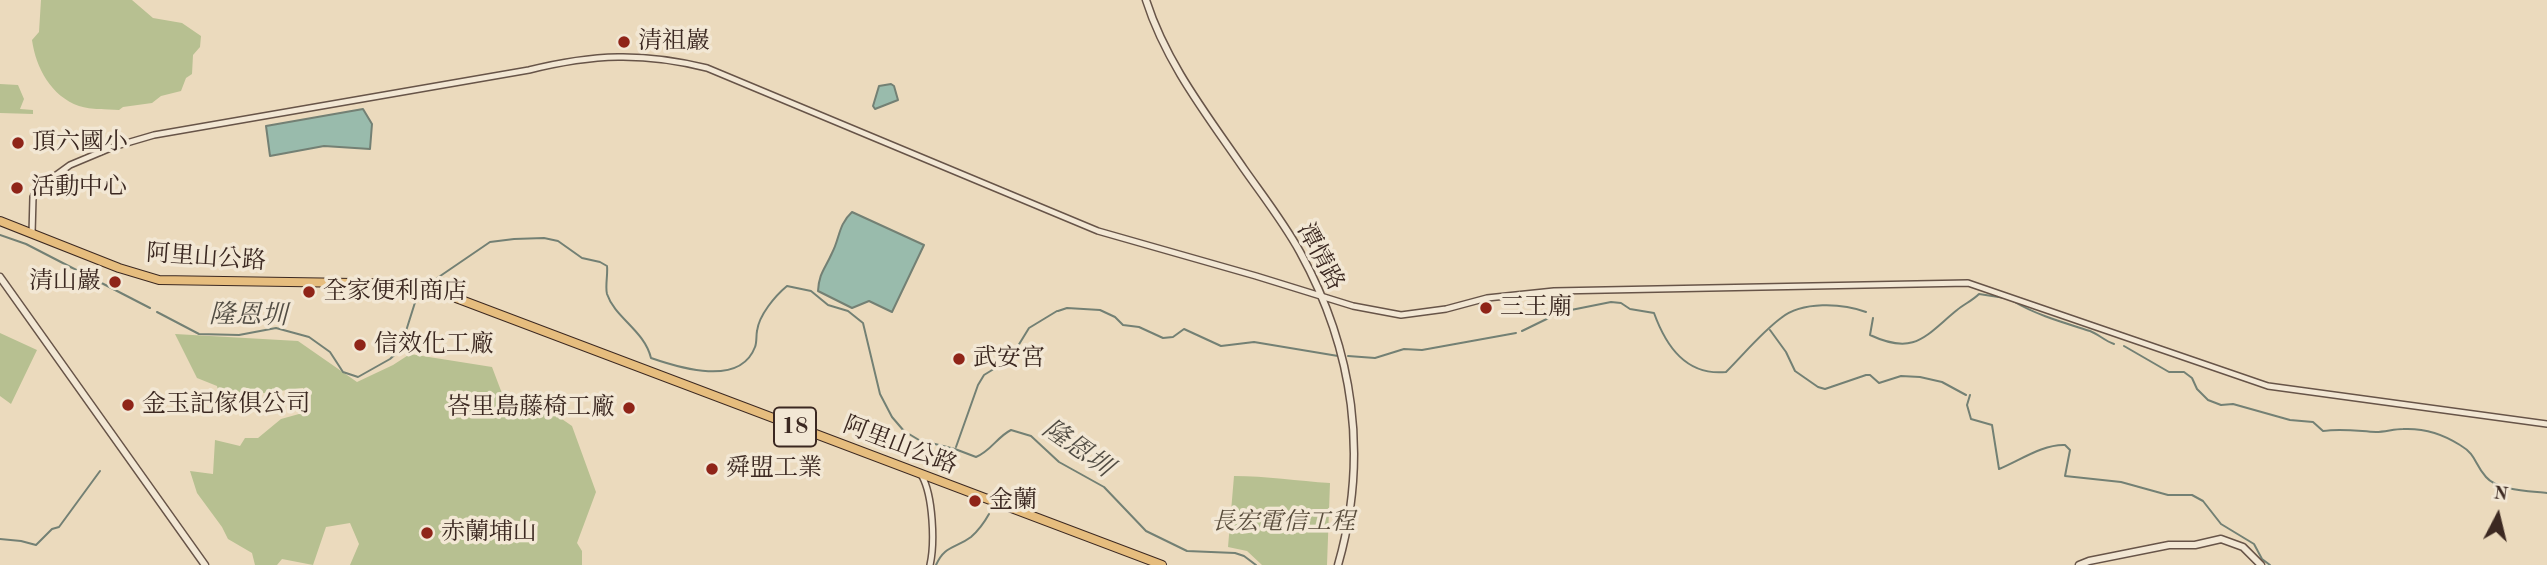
<!DOCTYPE html>
<html>
<head>
<meta charset="utf-8">
<style>
	body { margin:0 }
	#map { position:relative; width:2547px; height:565px; overflow:hidden; background:#ebdabd; font-family:"Old Standard TT",serif }
	canvas { display:block }
	.north { position:absolute; left:2463px; top:481px; width:70px; height:70px; -webkit-text-stroke:5px #f2e7d4; paint-order:stroke; rotate:7deg; font-size:19px; font-weight:700; line-height:28px; text-align:center; color:#3b2821 }
	.north::after { content:''; display:block; margin:auto; width:24px; height:32px; background:#3b2821; clip-path:polygon(50% 0,100% 100%,50% 72%,0 100%) }
</style>
</head>
<body>
<div id="map">
<canvas width="2547" height="565"></canvas>
<div class="north">N</div>
</div>
<script>
const ctx = document.querySelector('canvas').getContext('2d');
ctx.lineJoin = 'round';
function fillPath(path, color) { ctx.fillStyle = color; ctx.fill(path, 'evenodd'); }
function trace(path, color, width, dash) { ctx.strokeStyle = color; ctx.lineWidth = width; ctx.lineCap = dash ? 'butt' : 'round'; ctx.setLineDash(dash || []); ctx.stroke(path); }
function label(font, color, halo, rows, align = 'center') {
  ctx.font = font + ' "Old Standard TT","Noto Serif TC",serif'; ctx.lineWidth = 7; ctx.setLineDash([]); ctx.textBaseline = 'middle'; ctx.strokeStyle = halo; ctx.fillStyle = color; for (const [text, x, y, turn = 0] of rows) {
    ctx.save(); ctx.translate(x, y); ctx.rotate((+turn || 0) * Math.PI / 180); ctx.textAlign = isNaN(turn) ? turn : align; if (halo) ctx.strokeText(text, 0, 0); ctx.fillText(text, 0, 0); ctx.restore();
  }
}
fillPath(new Path2D(`
	M 41,0 L 132,0 L 153,18 L 182,23 L 201,36 L 200,47 L 193,55 L 192,74 L 186,78 L 181,91 L 161,96 L 152,103 L 123,107 L 119,110 C 106,109 92,110 79,106 C 51,96 36,68 32,40 L 39,32 Z
	M 0,84 L 18,85 L 24,99 L 20,109 L 33,110 L 33,114 L 0,113 Z
	M 0,333 L 37,350 L 11,404 L 0,396 Z
	M 175,334 L 298,341 L 357,382 L 393,365 L 410,354 L 492,367 L 506,404 L 546,408 L 572,426 L 596,492 L 577,543 L 582,551 L 582,565 L 350,565 L 359,544 L 350,523 L 326,527 L 313,565 L 282,559 L 277,565 L 255,565 L 252,553 L 228,539 L 222,527 L 197,493 L 190,471 L 213,474 L 215,440 L 240,446 L 245,438 L 258,438 L 281,419 L 299,414 L 307,400 L 303,388 L 240,396 L 222,410 L 217,386 L 197,378 Z
	M 1234,476 C 1266,476 1298,481 1330,483 L 1327,565 L 1262,565 L 1247,551 L 1228,547 Z`), '#b7c091');
const water = new Path2D(`
	M 891,84 L 894,86 L 898,100 L 875,109 L 873,106 L 879,86 Z
	M 363,109 L 372,124 L 370,149 L 324,146 L 270,156 L 266,126 Z
	M 852,212 L 924,245 L 892,312 L 869,301 L 852,308 L 818,291 C 819,273 825,269 832,253 C 840,238 838,225 852,212 Z`);
fillPath(water, '#99bbac');
trace(water, '#738074', 2);
trace(new Path2D(`
	M 0,235 L 26,244 L 150,308
	M 427,285 L 490,242 L 514,239 L 544,238 L 558,241 L 582,258 L 600,262 L 607,266 C 608,274 605,287 607,294 C 615,318 644,330 651,358 C 680,368 740,387 755,347 C 757,342 756,336 757,331 C 759,315 775,296 787,286 L 811,291 L 828,305 L 848,311 L 863,323 L 880,394 L 892,417 L 904,431 L 919,440 L 955,449 L 976,457 C 991,451 997,437 1011,430 L 1031,436 L 1059,462 L 1104,487 L 1146,531 L 1187,551 L 1235,553 L 1244,556 L 1256,565
	M 2013,301 C 2036,315 2065,323 2090,331 C 2098,334 2105,341 2114,344
	M 1058,311 L 1067,308 L 1100,310 L 1115,317 L 1123,325 L 1139,327 L 1163,338 L 1173,337 L 1184,329 L 1221,346 L 1254,342 L 1338,356
	M 157,312 L 199,334 L 239,335 L 276,328 L 309,337 L 330,352 L 343,372 L 358,377 L 390,359 L 400,350 L 418,293 L 423,289
	M 1873,318 L 1870,335 C 1915,356 1925,336 1957,310 C 1964,304 1972,301 1979,294 L 2005,298
	M 1770,330 L 1786,352 L 1795,371 L 1818,387 L 1825,389 L 1866,375 L 1870,375 L 1879,383 L 1901,376 L 1920,377 L 1942,382 L 1966,395
	M 1522,331 L 1561,312 L 1611,302 L 1621,303 L 1630,309 L 1654,313 C 1666,346 1686,376 1726,372 C 1744,354 1761,333 1781,318 C 1802,301 1842,303 1866,312
	M 2124,346 L 2169,372 L 2184,372 L 2192,378 L 2197,389 L 2208,400 L 2221,405 L 2233,404 L 2290,420 L 2313,422 L 2323,431 C 2341,428 2358,431 2376,432 C 2385,432 2394,429 2403,429 C 2423,428 2443,434 2460,445 C 2477,455 2474,464 2486,477 C 2498,491 2530,491 2547,493
	M 1348,356 L 1375,358 L 1404,349 L 1422,350 L 1516,333
	M 1970,395 L 1967,405 L 1971,419 L 1992,425 L 1999,469 C 2019,461 2043,444 2065,445 L 2070,450 L 2065,476 L 2121,482 L 2168,495 L 2192,495 L 2203,501 L 2221,524 L 2254,544 L 2262,559 L 2270,565
	M 956,447 L 978,385 L 984,375 L 1010,359 L 1029,328 L 1057,311
	M 0,539 L 21,541 L 36,545 L 52,529 L 59,527 L 100,471
	M 936,565 C 945,545 955,549 971,537 C 979,530 984,523 989,514`), '#738074', 2);
const minor = new Path2D(`
	M 32,234 L 33,197 L 37,189 L 70,165 L 113,147 L 154,135 L 529,70 C 593,54 643,52 707,68 L 1098,231 L 1256,276 L 1353,306 L 1401,315 L 1446,309 L 1487,298 L 1554,291 L 1968,283 L 2268,386 L 2547,424
	M 922,476 C 933,496 935,543 930,565`);
const tertiary = new Path2D(`
	M 1146,0 C 1166,63 1207,115 1244,169 C 1263,196 1284,223 1300,252 C 1354,350 1369,457 1338,565
	M 0,277 L 205,565
	M 2079,565 L 2089,561 L 2169,545 L 2195,545 L 2221,539 L 2243,547 L 2261,565`);
const primary = new Path2D(`
	M 0,221 L 119,268 L 159,280 L 419,284 L 1162,565`);
trace(minor, '#675448', 8);
trace(tertiary, '#675448', 9);
trace(primary, '#3b2821', 10);
trace(minor, '#f2e7d4', 5);
trace(tertiary, '#f2e7d4', 6);
trace(primary, '#e6bd7e', 8);
for (const [x, y, r, color] of [
	[624,42,7,"#8f2418"],
	[18,143,7,"#8f2418"],
	[17,188,7,"#8f2418"],
	[115,282,7,"#8f2418"],
	[309,292,7,"#8f2418"],
	[1486,308,7,"#8f2418"],
	[360,345,7,"#8f2418"],
	[959,359,7,"#8f2418"],
	[128,405,7,"#8f2418"],
	[629,408,7,"#8f2418"],
	[712,469,7,"#8f2418"],
	[975,501,7,"#8f2418"],
	[427,533,7,"#8f2418"]
]) { const dot = new Path2D(); dot.arc(x, y, r, 0, 2 * Math.PI); ctx.fillStyle = color; ctx.fill(dot); trace(dot, '#f2e7d4', 2.5); }
for (const [x, y, w] of [
	[795,427,42]
]) { const box = new Path2D(); box.roundRect(x - w / 2, y - 19.5, w, 39, 5); ctx.fillStyle = '#f2e7d4'; ctx.fill(box); trace(box, '#3b2821', 2); }
label('bold 23px', '#3b2821', null, [
	["18",795,427]
]);
label('24px', '#3b2821', '#f2e7d4', [
	["清祖巖",638,42],
	["頂六國小",32,143],
	["活動中心",31,188],
	["清山巖",101,282,"right"],
	["全家便利商店",323,292],
	["三王廟",1500,308],
	["信效化工廠",374,345],
	["武安宮",973,359],
	["金玉記傢俱公司",142,405],
	["峇里島藤椅工廠",615,408,"right"],
	["舜盟工業",726,469],
	["金蘭",989,501],
	["赤蘭埔山",441,533]
], 'left');
label('24px', '#3b2821', '#f2e7d4', [
	["潭情路",1320,257,62],
	["阿里山公路",206,258,4],
	["阿里山公路",900,446,21]
]);
label('italic 24px', '#5a4e3d', '#f2e7d4', [
	["長宏電信工程",1283,523]
]);
label('italic 26px', '#524d44', '#f2e7d4', [
	["隆恩圳",248,316,1],
	["隆恩圳",1077,449,35]
]);
</script>
</body>
</html>
